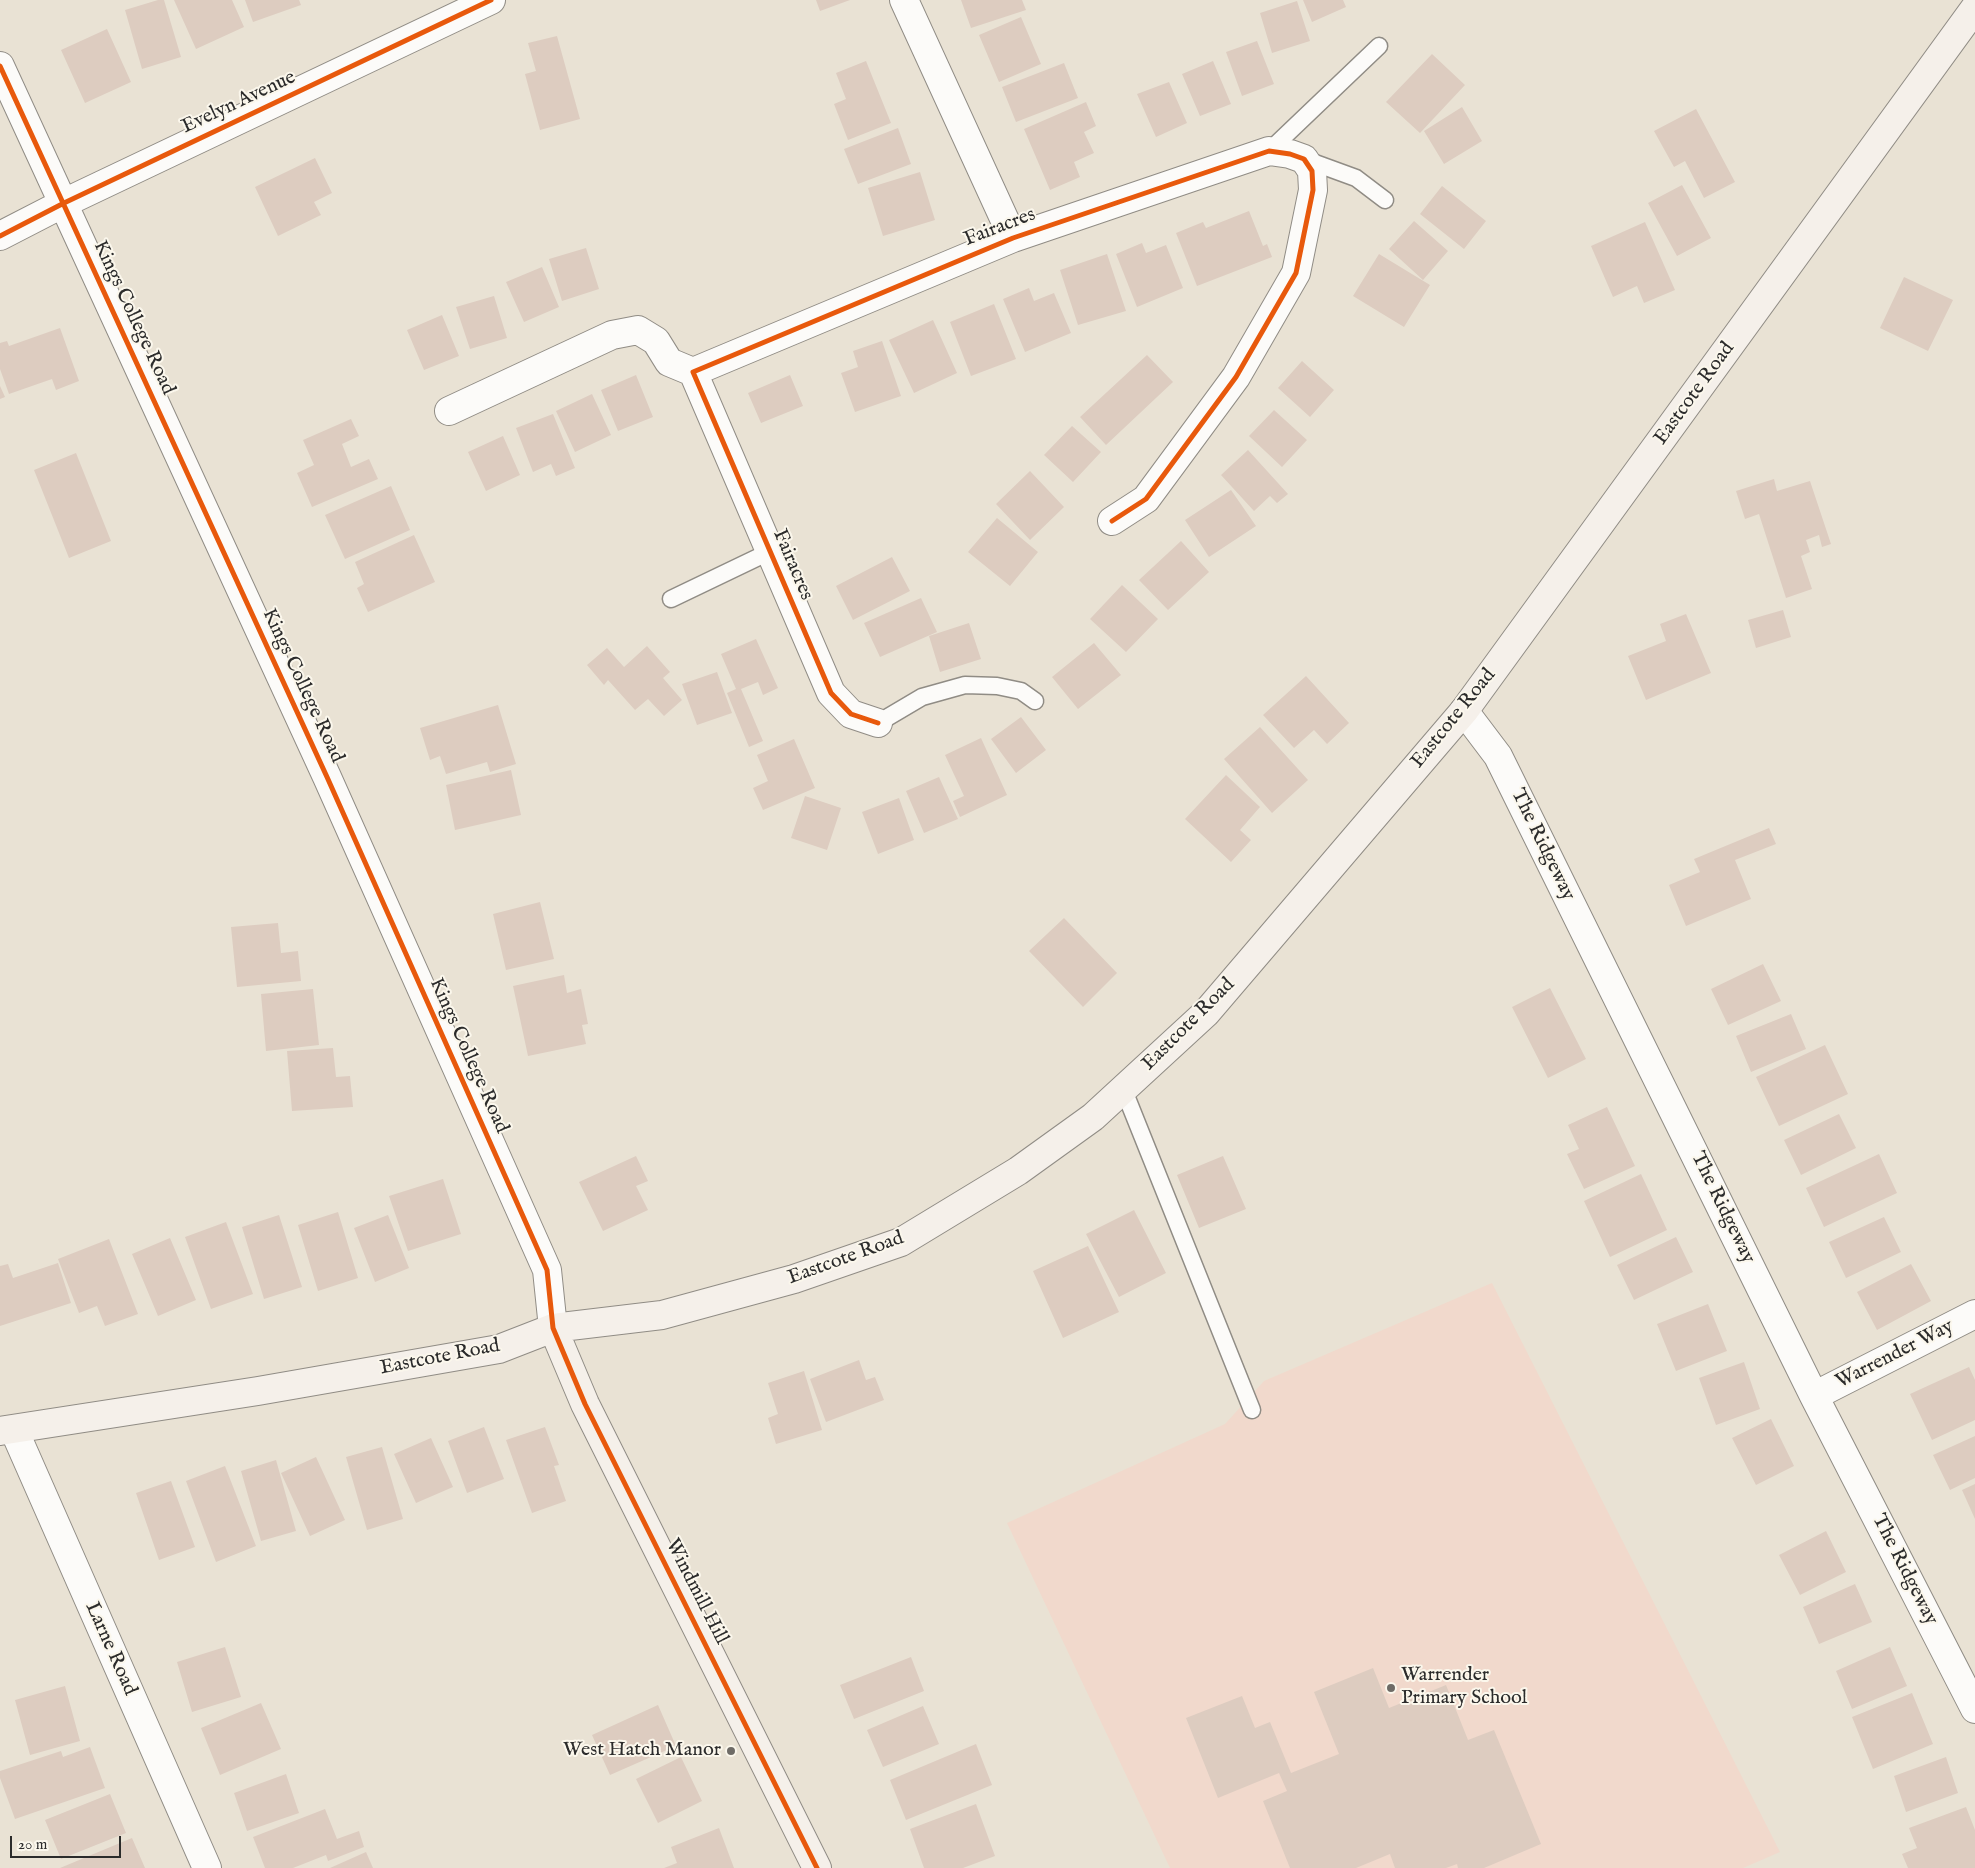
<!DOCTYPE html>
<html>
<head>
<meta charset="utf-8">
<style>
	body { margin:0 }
	#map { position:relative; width:1975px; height:1868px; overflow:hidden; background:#e9e2d4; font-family:"IM FELL English",serif }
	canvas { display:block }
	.scale { position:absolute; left:10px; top:1836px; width:111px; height:22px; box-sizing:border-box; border:2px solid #2b2b2b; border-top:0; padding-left:6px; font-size:15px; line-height:18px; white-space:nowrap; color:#2b2b2b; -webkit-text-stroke:4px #fbf7ec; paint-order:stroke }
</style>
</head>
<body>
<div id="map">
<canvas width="1975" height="1868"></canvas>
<div class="scale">20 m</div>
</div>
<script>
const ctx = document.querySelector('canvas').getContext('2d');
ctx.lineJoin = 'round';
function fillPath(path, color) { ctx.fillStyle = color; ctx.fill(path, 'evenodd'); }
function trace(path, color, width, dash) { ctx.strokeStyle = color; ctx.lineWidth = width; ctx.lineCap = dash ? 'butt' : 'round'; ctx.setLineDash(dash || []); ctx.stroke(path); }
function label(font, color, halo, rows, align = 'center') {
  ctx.font = font + ' "IM FELL English",serif'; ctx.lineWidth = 4; ctx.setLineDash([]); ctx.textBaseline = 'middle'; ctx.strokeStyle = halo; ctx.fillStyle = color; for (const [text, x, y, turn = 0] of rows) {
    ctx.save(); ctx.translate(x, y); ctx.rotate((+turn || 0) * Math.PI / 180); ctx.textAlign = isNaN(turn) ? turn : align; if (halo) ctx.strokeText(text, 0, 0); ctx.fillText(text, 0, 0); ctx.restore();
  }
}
fillPath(new Path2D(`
	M 1492,1283 L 1780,1852 L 1743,1868 L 1170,1868 L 1007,1523 L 1225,1424 L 1264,1381 Z`), '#f1d9cc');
fillPath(new Path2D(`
	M 158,0 L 164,0 L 181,57 L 142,69 L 125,10 Z
	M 174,0 L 232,0 L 244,27 L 196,49 Z
	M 245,0 L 299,0 L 301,5 L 253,22 Z
	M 816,0 L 850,0 L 820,11 Z
	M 961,0 L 1022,0 L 1026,10 L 971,28 Z
	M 1303,0 L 1343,0 L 1346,7 L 1312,22 Z
	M 1297,1 L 1310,41 L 1272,53 L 1260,13 Z
	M 1021,17 L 1041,64 L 999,82 L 979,35 Z
	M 107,29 L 131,82 L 85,103 L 61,50 Z
	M 557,36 L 580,119 L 540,130 L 525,74 L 536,71 L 528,43 Z
	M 1257,41 L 1274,84 L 1242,96 L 1226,52 Z
	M 1432,54 L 1465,85 L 1420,133 L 1386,102 Z
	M 866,61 L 891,123 L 848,140 L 834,104 L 846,99 L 836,73 Z
	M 1213,61 L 1231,104 L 1200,116 L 1182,74 Z
	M 1064,63 L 1078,98 L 1016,122 L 1002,87 Z
	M 1169,82 L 1187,123 L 1156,137 L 1137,94 Z
	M 1086,102 L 1096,126 L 1084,132 L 1094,153 L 1074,162 L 1080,177 L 1050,190 L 1024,129 Z
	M 1462,107 L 1482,141 L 1444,164 L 1424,131 Z
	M 1696,109 L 1735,182 L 1704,198 L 1685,161 L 1674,167 L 1654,131 Z
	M 898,128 L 911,164 L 858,184 L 844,149 Z
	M 315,158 L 332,193 L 314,202 L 321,215 L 278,236 L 255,187 Z
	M 920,172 L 935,220 L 883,236 L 868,188 Z
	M 1682,185 L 1711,238 L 1677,256 L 1648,203 Z
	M 1442,186 L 1486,221 L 1464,249 L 1420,214 Z
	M 1249,211 L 1263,246 L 1267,244 L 1272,257 L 1197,286 L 1176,233 L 1203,222 L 1206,228 Z
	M 1414,221 L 1448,251 L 1423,280 L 1389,249 Z
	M 1645,222 L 1675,290 L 1644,303 L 1637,286 L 1613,297 L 1591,246 Z
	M 1142,243 L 1146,253 L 1166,245 L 1183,288 L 1137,307 L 1116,254 Z
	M 586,248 L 599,289 L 562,301 L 549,259 Z
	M 1107,254 L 1126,311 L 1078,325 L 1060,270 Z
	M 1379,254 L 1430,285 L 1404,327 L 1353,296 Z
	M 542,267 L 559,307 L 524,322 L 506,282 Z
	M 1904,277 L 1953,300 L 1928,351 L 1880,328 Z
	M 1029,288 L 1034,301 L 1054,293 L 1071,333 L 1025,352 L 1003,299 Z
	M 494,296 L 507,338 L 470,349 L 456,307 Z
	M 994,304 L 1016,359 L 971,376 L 950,322 Z
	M 442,315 L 459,356 L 424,370 L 407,330 Z
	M 933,320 L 957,373 L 914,393 L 889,340 Z
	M 60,328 L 79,381 L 56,390 L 52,379 L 9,394 L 0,369 L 0,343 L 7,341 L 9,346 Z
	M 882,341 L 901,396 L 855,412 L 841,373 L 858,367 L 853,351 Z
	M 1147,355 L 1173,382 L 1106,445 L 1080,417 Z
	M 1302,361 L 1334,390 L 1310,417 L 1278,388 Z
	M 636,375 L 653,417 L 618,431 L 601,390 Z
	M 790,375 L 803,406 L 761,423 L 748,393 Z
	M 0,386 L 5,397 L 0,399 Z
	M 592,394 L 611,435 L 575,452 L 556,411 Z
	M 1274,410 L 1307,440 L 1282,467 L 1249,436 Z
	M 553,414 L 575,468 L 556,476 L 551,464 L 533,472 L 516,428 Z
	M 351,419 L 359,436 L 342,444 L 351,467 L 369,459 L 378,479 L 312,507 L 297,473 L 314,465 L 303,440 Z
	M 1072,426 L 1101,452 L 1073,482 L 1044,455 Z
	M 503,436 L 520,475 L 486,491 L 468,452 Z
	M 1248,450 L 1288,494 L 1277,503 L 1270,496 L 1254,511 L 1221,475 Z
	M 76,453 L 111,541 L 69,558 L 34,470 Z
	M 1030,471 L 1064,507 L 1030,540 L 996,504 Z
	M 1774,479 L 1777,491 L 1810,481 L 1831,544 L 1822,547 L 1819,535 L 1806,540 L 1810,552 L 1801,556 L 1812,589 L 1786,598 L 1759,514 L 1745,519 L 1736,491 Z
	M 391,486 L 410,530 L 345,559 L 325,515 Z
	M 1231,490 L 1256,526 L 1209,557 L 1185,520 Z
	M 997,518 L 1038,552 L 1010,586 L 968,552 Z
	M 414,535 L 435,582 L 368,612 L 357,588 L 364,584 L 355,562 Z
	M 1181,541 L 1209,572 L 1168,610 L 1139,580 Z
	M 892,557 L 910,591 L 853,620 L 836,586 Z
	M 1122,585 L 1158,619 L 1126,652 L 1090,619 Z
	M 921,598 L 937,632 L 880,657 L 864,623 Z
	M 1783,610 L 1791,637 L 1756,648 L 1748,620 Z
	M 1686,614 L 1711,673 L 1646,700 L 1628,656 L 1666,641 L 1660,624 Z
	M 969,623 L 981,659 L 940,672 L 929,636 Z
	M 756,639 L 778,688 L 763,695 L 758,682 L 741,689 L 763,741 L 749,747 L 727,693 L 736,689 L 721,654 Z
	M 1094,643 L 1121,675 L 1078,709 L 1052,677 Z
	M 647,646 L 670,672 L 663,678 L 682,700 L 664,716 L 648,699 L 635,710 L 608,680 L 604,685 L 587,665 L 607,648 L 624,667 Z
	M 717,672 L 732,713 L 697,725 L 682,684 Z
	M 1306,676 L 1349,723 L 1327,744 L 1314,730 L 1294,748 L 1263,715 Z
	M 498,705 L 516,764 L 490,772 L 487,762 L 446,774 L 440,756 L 430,760 L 420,728 Z
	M 1021,717 L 1046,750 L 1016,773 L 991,739 Z
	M 1260,727 L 1308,780 L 1272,813 L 1224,759 Z
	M 981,738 L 1007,795 L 960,817 L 953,801 L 964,796 L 945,755 Z
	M 794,739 L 815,788 L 763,810 L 753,788 L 768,781 L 757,755 Z
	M 511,770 L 521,815 L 455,830 L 446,785 Z
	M 1226,775 L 1260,807 L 1240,830 L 1251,840 L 1231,862 L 1185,819 Z
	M 939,777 L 958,819 L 924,833 L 906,791 Z
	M 805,796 L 841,808 L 827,850 L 791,838 Z
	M 899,798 L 914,840 L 878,854 L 862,812 Z
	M 1769,828 L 1776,844 L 1735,860 L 1751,899 L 1686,926 L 1669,885 L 1700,872 L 1694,859 Z
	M 540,902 L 554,959 L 506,970 L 493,914 Z
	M 1064,918 L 1117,973 L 1083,1007 L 1029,951 Z
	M 278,923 L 281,953 L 298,951 L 301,981 L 237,987 L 231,927 Z
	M 1763,964 L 1781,1001 L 1728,1025 L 1711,989 Z
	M 564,975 L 567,993 L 581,989 L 588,1024 L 582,1025 L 586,1044 L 528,1056 L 513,986 Z
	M 1550,988 L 1586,1059 L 1548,1078 L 1512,1007 Z
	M 313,989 L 319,1045 L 266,1051 L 261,994 Z
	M 1791,1014 L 1806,1049 L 1751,1072 L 1736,1036 Z
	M 1825,1045 L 1848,1094 L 1779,1126 L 1756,1077 Z
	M 333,1048 L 336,1077 L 350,1076 L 353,1107 L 292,1111 L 287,1051 Z
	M 1607,1107 L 1635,1166 L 1584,1189 L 1567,1154 L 1579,1149 L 1568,1125 Z
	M 1839,1114 L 1856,1148 L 1801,1175 L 1784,1140 Z
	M 1879,1154 L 1897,1193 L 1824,1227 L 1806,1188 Z
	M 636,1156 L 648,1181 L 636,1186 L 648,1210 L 603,1231 L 579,1182 Z
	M 1223,1156 L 1246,1209 L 1199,1228 L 1177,1175 Z
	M 1641,1174 L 1667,1230 L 1610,1257 L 1584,1201 Z
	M 443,1179 L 461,1234 L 408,1251 L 389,1196 Z
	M 1134,1210 L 1166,1273 L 1119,1297 L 1086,1234 Z
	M 338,1212 L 358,1278 L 318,1291 L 298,1225 Z
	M 279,1215 L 302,1287 L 264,1299 L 242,1227 Z
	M 388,1215 L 409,1268 L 375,1282 L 354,1228 Z
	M 1884,1217 L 1901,1252 L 1846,1278 L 1829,1242 Z
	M 226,1222 L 253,1294 L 211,1309 L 185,1237 Z
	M 1676,1237 L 1693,1272 L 1634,1300 L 1617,1265 Z
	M 170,1238 L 196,1300 L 158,1316 L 132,1254 Z
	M 109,1239 L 138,1314 L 105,1326 L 97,1306 L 79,1313 L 58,1259 Z
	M 1088,1246 L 1119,1312 L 1063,1338 L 1033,1271 Z
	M 58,1263 L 71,1303 L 0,1326 L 0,1266 L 8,1264 L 13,1278 Z
	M 1911,1264 L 1931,1301 L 1877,1330 L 1857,1292 Z
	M 1708,1304 L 1727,1351 L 1676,1371 L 1657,1324 Z
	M 859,1360 L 866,1380 L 875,1377 L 884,1400 L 826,1422 L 810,1379 Z
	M 1744,1362 L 1760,1409 L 1716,1425 L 1699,1378 Z
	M 1969,1367 L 1975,1380 L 1975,1420 L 1932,1440 L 1910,1394 Z
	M 804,1371 L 822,1430 L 776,1444 L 768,1418 L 778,1414 L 768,1383 Z
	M 1771,1419 L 1794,1466 L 1756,1485 L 1732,1438 Z
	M 484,1427 L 504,1479 L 467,1493 L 448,1441 Z
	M 545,1427 L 559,1465 L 554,1466 L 566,1501 L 532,1513 L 506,1440 Z
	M 1975,1436 L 1975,1478 L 1950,1490 L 1933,1455 Z
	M 431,1438 L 453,1487 L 416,1503 L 394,1454 Z
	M 382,1447 L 403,1519 L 367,1530 L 346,1457 Z
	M 316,1457 L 345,1520 L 310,1536 L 281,1473 Z
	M 276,1460 L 296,1531 L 261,1541 L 241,1471 Z
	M 225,1466 L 256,1546 L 216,1562 L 186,1481 Z
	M 171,1481 L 195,1547 L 159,1560 L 136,1493 Z
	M 1975,1484 L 1975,1519 L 1962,1490 Z
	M 1826,1531 L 1846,1572 L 1800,1595 L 1779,1555 Z
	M 1855,1584 L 1872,1622 L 1819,1644 L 1803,1607 Z
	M 225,1647 L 241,1697 L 192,1712 L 177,1662 Z
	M 1890,1647 L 1907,1686 L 1852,1709 L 1836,1671 Z
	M 911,1657 L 924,1691 L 854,1719 L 840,1685 Z
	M 1373,1668 L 1389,1708 L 1446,1685 L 1468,1740 L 1494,1730 L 1541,1844 L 1484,1868 L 1458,1868 L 1457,1864 L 1446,1868 L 1395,1868 L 1390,1854 L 1356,1868 L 1290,1868 L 1263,1801 L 1287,1791 L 1279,1773 L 1218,1798 L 1186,1718 L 1242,1696 L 1255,1728 L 1270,1722 L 1291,1773 L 1339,1754 L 1314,1692 Z
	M 65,1686 L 80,1741 L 30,1755 L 15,1700 Z
	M 1912,1693 L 1933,1744 L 1873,1769 L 1852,1717 Z
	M 261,1703 L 281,1749 L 220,1775 L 201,1728 Z
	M 658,1705 L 676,1746 L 610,1775 L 592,1735 Z
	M 923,1706 L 939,1744 L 883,1767 L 867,1730 Z
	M 976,1744 L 992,1785 L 906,1820 L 890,1780 Z
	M 90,1747 L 105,1788 L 15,1819 L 0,1778 L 0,1771 L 61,1751 L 63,1757 Z
	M 681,1757 L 702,1801 L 658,1823 L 636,1779 Z
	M 1946,1757 L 1958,1793 L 1906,1812 L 1894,1776 Z
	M 286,1774 L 299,1813 L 247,1831 L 234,1793 Z
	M 110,1794 L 126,1833 L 61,1859 L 45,1820 Z
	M 976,1804 L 995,1856 L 963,1868 L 924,1868 L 910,1829 Z
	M 1966,1807 L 1975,1830 L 1975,1868 L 1908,1868 L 1902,1854 L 1917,1848 L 1909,1828 Z
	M 325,1809 L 337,1839 L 359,1831 L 364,1847 L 328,1861 L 326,1855 L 293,1868 L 265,1868 L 253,1837 Z
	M 719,1828 L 734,1868 L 664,1868 L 677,1863 L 671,1847 Z
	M 132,1838 L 145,1868 L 60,1868 Z
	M 366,1852 L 373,1868 L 330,1868 Z`), '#ddccc0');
const lane = new Path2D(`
	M 1269,151 L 1379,46
	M 1304,159 L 1356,178 L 1385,200
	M 671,599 L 769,552
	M 878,723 L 922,697 L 965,685 L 997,686 L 1021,691 L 1035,701
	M 1123,1088 L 1252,1410`);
const street = new Path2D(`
	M 904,0 L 1013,238
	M 0,66 L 327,777 L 547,1270 L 553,1328
	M 0,236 L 64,203 L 491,0
	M 449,411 L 612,335 L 638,330 L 656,341 L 669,362 L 693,372
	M 1464,711 L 1498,756 L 1814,1396 L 1975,1709
	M 878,723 L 851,714 L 831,693 L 693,372 L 1013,238 L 1269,151 L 1290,154 L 1304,159 L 1312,171 L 1313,190 L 1296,273 L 1236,377 L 1146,499 L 1112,521
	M 1814,1396 L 1975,1314
	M 14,1430 L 207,1868`);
const secondary = new Path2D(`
	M 553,1328 L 585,1404 L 817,1868
	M 0,1431 L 258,1391 L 499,1349 L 553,1328 L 662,1315 L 794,1279 L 901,1242 L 1018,1171 L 1093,1117 L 1206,1013 L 1464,711 L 1975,8`);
trace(lane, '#908c85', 19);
trace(street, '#908c85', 30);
trace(secondary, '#908c85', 30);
trace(lane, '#fcfbf9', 16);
trace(street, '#fcfbf9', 28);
trace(secondary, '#f5f0ea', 28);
trace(new Path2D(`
	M 0,66 L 327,777 L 547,1270 L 553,1328 L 585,1404 L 817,1868
	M 0,236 L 64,203 L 491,0
	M 878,723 L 851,714 L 831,693 L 693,372 L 1013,238 L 1269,151 L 1290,154 L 1304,159 L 1312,171 L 1313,190 L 1296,273 L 1236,377 L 1146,499 L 1112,521`), '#e8590c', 5);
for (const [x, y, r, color] of [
	[1391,1688,5,"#6e6b66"],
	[731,1751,5,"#6e6b66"]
]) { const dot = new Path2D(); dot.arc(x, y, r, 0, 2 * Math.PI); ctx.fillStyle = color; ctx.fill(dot); trace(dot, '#fbf7ec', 2); }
label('20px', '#2b2b2b', '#fbf7ec', [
	["Evelyn Avenue",239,103,-25],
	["Fairacres",1000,228,-21],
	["Kings College Road",133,318,65],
	["Eastcote Road",1695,394,-54],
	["Fairacres",792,565,67],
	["Kings College Road",302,686,65],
	["Eastcote Road",1454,719,-51],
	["The Ridgeway",1542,845,64],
	["Eastcote Road",1189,1025,-45],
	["Kings College Road",468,1056,66],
	["The Ridgeway",1722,1208,64],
	["Eastcote Road",846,1259,-20],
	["Warrender Way",1895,1355,-27],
	["Eastcote Road",440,1358,-11],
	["The Ridgeway",1904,1570,63],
	["Windmill Hill",696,1592,63],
	["Larne Road",110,1649,66]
]);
label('20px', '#2b2b2b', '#fbf7ec', [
	["Warrender",1401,1676],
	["Primary School",1401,1699],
	["West Hatch Manor",721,1751,"right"]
], 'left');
</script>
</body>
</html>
